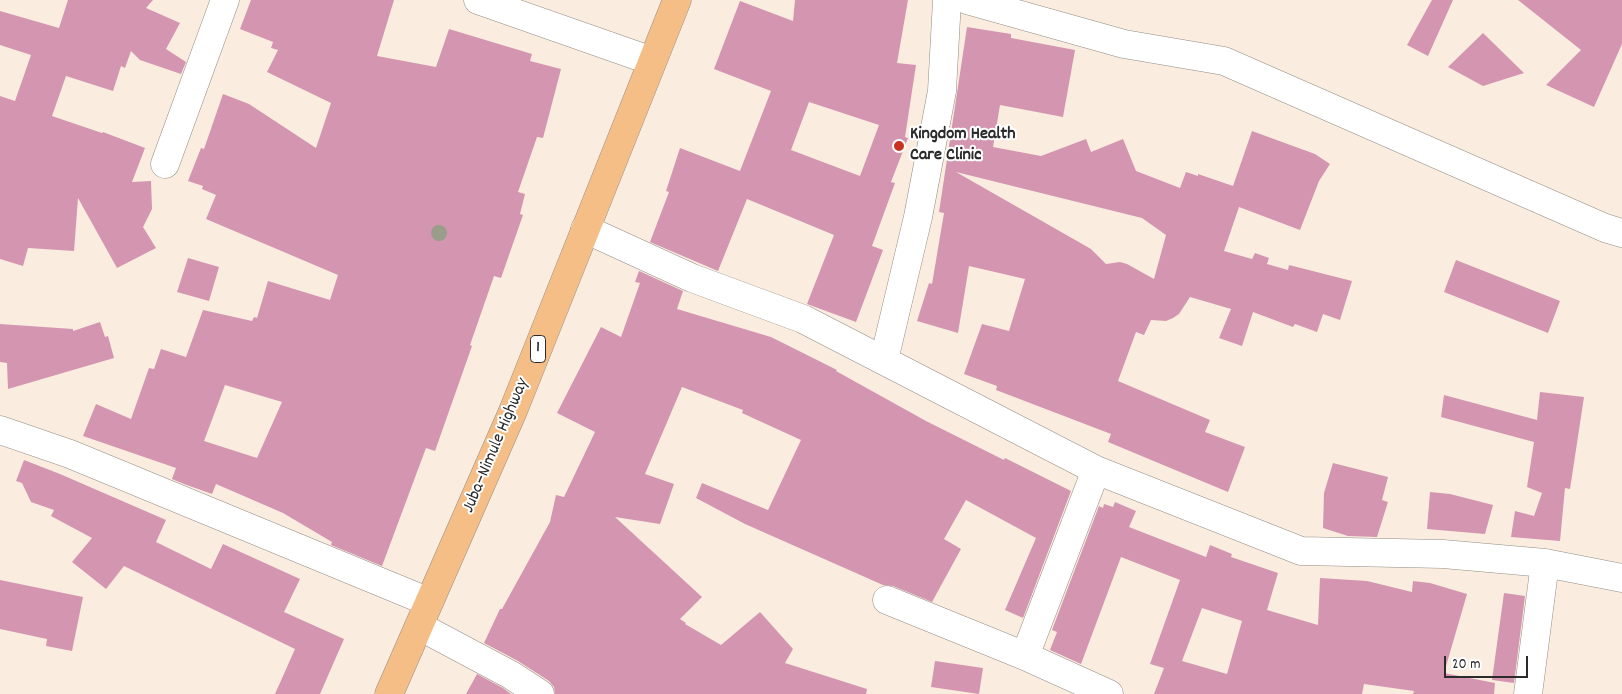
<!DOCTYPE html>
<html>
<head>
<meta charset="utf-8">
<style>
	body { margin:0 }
	#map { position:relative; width:1622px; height:694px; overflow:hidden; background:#faeddf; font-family:Dekko,sans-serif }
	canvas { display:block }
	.scale { position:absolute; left:1444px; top:656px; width:84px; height:22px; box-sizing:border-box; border:2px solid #2b2b2b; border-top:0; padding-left:6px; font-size:15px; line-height:18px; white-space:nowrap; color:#2b2b2b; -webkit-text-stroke:4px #fff; paint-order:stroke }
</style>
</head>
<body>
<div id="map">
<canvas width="1622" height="694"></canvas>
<div class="scale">20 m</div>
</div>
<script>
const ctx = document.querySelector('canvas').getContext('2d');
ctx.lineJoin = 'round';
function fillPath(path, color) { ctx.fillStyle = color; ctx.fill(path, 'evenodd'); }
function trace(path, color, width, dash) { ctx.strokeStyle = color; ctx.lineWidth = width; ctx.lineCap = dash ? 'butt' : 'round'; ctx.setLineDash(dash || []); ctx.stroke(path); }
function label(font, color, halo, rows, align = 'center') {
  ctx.font = font + ' Dekko,sans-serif'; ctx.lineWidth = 4; ctx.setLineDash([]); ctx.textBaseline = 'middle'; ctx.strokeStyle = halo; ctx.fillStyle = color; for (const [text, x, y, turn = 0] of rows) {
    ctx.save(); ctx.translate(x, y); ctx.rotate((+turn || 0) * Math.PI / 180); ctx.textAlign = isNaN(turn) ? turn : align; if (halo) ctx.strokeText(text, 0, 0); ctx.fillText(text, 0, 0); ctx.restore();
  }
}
fillPath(new Path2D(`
	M 68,0 L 153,0 L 146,8 L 180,23 L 166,49 L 186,62 L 181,74 L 140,60 L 131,51 L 125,68 L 121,66 L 113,91 L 66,76 L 52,116 L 102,133 L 103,132 L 145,148 L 132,182 L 151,181 L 152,209 L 143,227 L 156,248 L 117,268 L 78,198 L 74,251 L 28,248 L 23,266 L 0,259 L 0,96 L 15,101 L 31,55 L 0,45 L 0,11 L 59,28 Z
	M 251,0 L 394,0 L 377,56 L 436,67 L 449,29 L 532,54 L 530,61 L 561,69 L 543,138 L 537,137 L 518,192 L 525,194 L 520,214 L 523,215 L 501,278 L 494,276 L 470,345 L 472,346 L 435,451 L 426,448 L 382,566 L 331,545 L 332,542 L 283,513 L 216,484 L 212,494 L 184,484 L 172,479 L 176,468 L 83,436 L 96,404 L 131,419 L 149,368 L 154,369 L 161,349 L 186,357 L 203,310 L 252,321 L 254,317 L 257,318 L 268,281 L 330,300 L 338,275 L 206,219 L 216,195 L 202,189 L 203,186 L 188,181 L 201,148 L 204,149 L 223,94 L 249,104 L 316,148 L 331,103 L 267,72 L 278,50 L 271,48 L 273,42 L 240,29 ZM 225,385 L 282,402 L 257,458 L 204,441 Z
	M 795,0 L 908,0 L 897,63 L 916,65 L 905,137 L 908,138 L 891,182 L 895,183 L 872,246 L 883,250 L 856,322 L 807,304 L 834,235 L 747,199 L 718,271 L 650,242 L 669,192 L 666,191 L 680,148 L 740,171 L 771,91 L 714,69 L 740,1 L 793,21 ZM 809,102 L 879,125 L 860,176 L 791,150 Z
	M 1432,0 L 1453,0 L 1428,56 L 1407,45 Z
	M 1518,0 L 1622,0 L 1622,44 L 1594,107 L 1546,85 L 1581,50 Z
	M 967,27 L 1011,34 L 1011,38 L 1075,50 L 1063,117 L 1000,105 L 993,147 L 1041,156 L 1086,139 L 1091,152 L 1123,139 L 1136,171 L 1180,188 L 1186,172 L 1198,176 L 1198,174 L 1233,186 L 1252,131 L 1315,154 L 1330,164 L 1319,181 L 1300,230 L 1239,207 L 1224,251 L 1252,259 L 1255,253 L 1269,258 L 1267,264 L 1288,270 L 1289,265 L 1352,281 L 1340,320 L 1323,314 L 1317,332 L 1295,324 L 1293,327 L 1253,312 L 1242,346 L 1219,338 L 1231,309 L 1190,297 L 1179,314 L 1173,318 L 1166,321 L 1151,320 L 1144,335 L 1136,332 L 1118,381 L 1210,420 L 1205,432 L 1245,447 L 1228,492 L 1108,442 L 1111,434 L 996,390 L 997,386 L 964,374 L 982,324 L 1009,331 L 1025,279 L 969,266 L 958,333 L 917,321 L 929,283 L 932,284 L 944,213 L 939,212 ZM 956,172 L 1142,218 L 1166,235 L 1154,279 L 1127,264 L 1120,262 L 1106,264 L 1091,249 Z
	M 1483,33 L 1524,73 L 1483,86 L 1448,67 Z
	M 188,258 L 219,267 L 209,301 L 177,292 Z
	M 1456,260 L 1560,301 L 1548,333 L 1444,292 Z
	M 639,271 L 683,291 L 677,309 L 771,337 L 837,370 L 836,371 L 926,421 L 1004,460 L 1005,458 L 1071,491 L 1023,618 L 1005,610 L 1036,538 L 966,500 L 944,539 L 961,549 L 932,602 L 893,586 L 883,585 L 745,524 L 696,498 L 702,483 L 768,510 L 801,440 L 742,413 L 743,410 L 682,387 L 645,474 L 674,484 L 660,524 L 615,517 L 702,597 L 680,619 L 686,623 L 685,624 L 721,645 L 760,612 L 793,649 L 785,663 L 867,689 L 866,694 L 555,694 L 554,687 L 549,681 L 518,661 L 484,643 L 500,609 L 502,609 L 550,522 L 556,495 L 564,497 L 595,432 L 557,413 L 601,327 L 621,337 L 640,283 L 635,282 Z
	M 100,322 L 105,337 L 108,336 L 114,358 L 8,389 L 7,363 L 0,362 L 0,324 L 73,329 L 73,331 Z
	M 1540,392 L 1584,397 L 1570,489 L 1565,488 L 1560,541 L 1511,537 L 1515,511 L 1534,516 L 1542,493 L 1527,487 L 1534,442 L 1441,417 L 1444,395 L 1537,420 Z
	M 24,460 L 60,474 L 166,520 L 156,542 L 211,569 L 223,544 L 300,579 L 284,612 L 344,639 L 320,694 L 275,694 L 295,649 L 124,566 L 106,589 L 72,562 L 92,538 L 51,516 L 54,510 L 31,502 L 22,483 L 16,481 Z
	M 1333,463 L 1388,477 L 1382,500 L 1388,502 L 1377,537 L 1348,536 L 1323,528 L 1324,493 Z
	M 1430,492 L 1450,494 L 1493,505 L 1485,534 L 1427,529 Z
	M 1115,502 L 1136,511 L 1129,527 L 1206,557 L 1210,545 L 1232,554 L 1231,557 L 1278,573 L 1267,610 L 1318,625 L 1320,578 L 1367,581 L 1412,592 L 1413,581 L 1430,583 L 1467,594 L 1444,673 L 1495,683 L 1494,694 L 1413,694 L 1414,691 L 1364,684 L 1362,694 L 1154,694 L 1164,668 L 1150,664 L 1180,580 L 1121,557 L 1081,664 L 1050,650 L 1057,632 L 1052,630 L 1099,506 L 1103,508 L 1104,504 L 1113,507 ZM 1202,608 L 1242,621 L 1227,674 L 1182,661 Z
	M 0,580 L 83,597 L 72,651 L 46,646 L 47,639 L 0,629 Z
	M 1504,593 L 1525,596 L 1514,683 L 1492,680 Z
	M 935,661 L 983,668 L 979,694 L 931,687 Z
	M 477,674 L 503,688 L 511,694 L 466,694 Z`), '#d495b0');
const minor = new Path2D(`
	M 478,0 L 652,61
	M 967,0 L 1124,44 L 1224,61 L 1605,228 L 1622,233
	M 165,164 L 225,0
	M 585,229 L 692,278 L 803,319 L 1096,470 L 1301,551 L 1443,554 L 1545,563 L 1622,578
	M 884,360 L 918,217 L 942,91 L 947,0
	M 0,430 L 70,454 L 429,602
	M 1096,470 L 1025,656 L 1109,694
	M 887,600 L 1025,656
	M 419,626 L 511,675 L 540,694
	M 1528,694 L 1545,563`);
const major = new Path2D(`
	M 389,694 L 513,411 L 677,0`);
trace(minor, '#928c85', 29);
trace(major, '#928c85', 29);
trace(minor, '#fff', 28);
trace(major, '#f6be87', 28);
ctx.fillStyle = '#9a9d89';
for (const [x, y] of [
	[439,233]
]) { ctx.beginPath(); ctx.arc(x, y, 8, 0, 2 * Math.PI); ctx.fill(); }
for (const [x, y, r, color] of [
	[899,146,6,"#c8321e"]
]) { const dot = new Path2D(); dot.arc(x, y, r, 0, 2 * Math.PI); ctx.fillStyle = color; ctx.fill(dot); trace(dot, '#fff', 2); }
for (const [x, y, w] of [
	[538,349,15]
]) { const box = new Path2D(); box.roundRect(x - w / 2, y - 13.5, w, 27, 4); ctx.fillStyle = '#fff'; ctx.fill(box); trace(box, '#2b2b2b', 1); }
label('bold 16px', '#2b2b2b', null, [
	["1",538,349]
]);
label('bold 18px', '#2b2b2b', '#fff', [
	["Kingdom Health",910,136],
	["Care Clinic",910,157]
], 'left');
label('18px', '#2b2b2b', '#fff', [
	["Juba–Nimule Highway",497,446,-67]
]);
</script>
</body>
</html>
